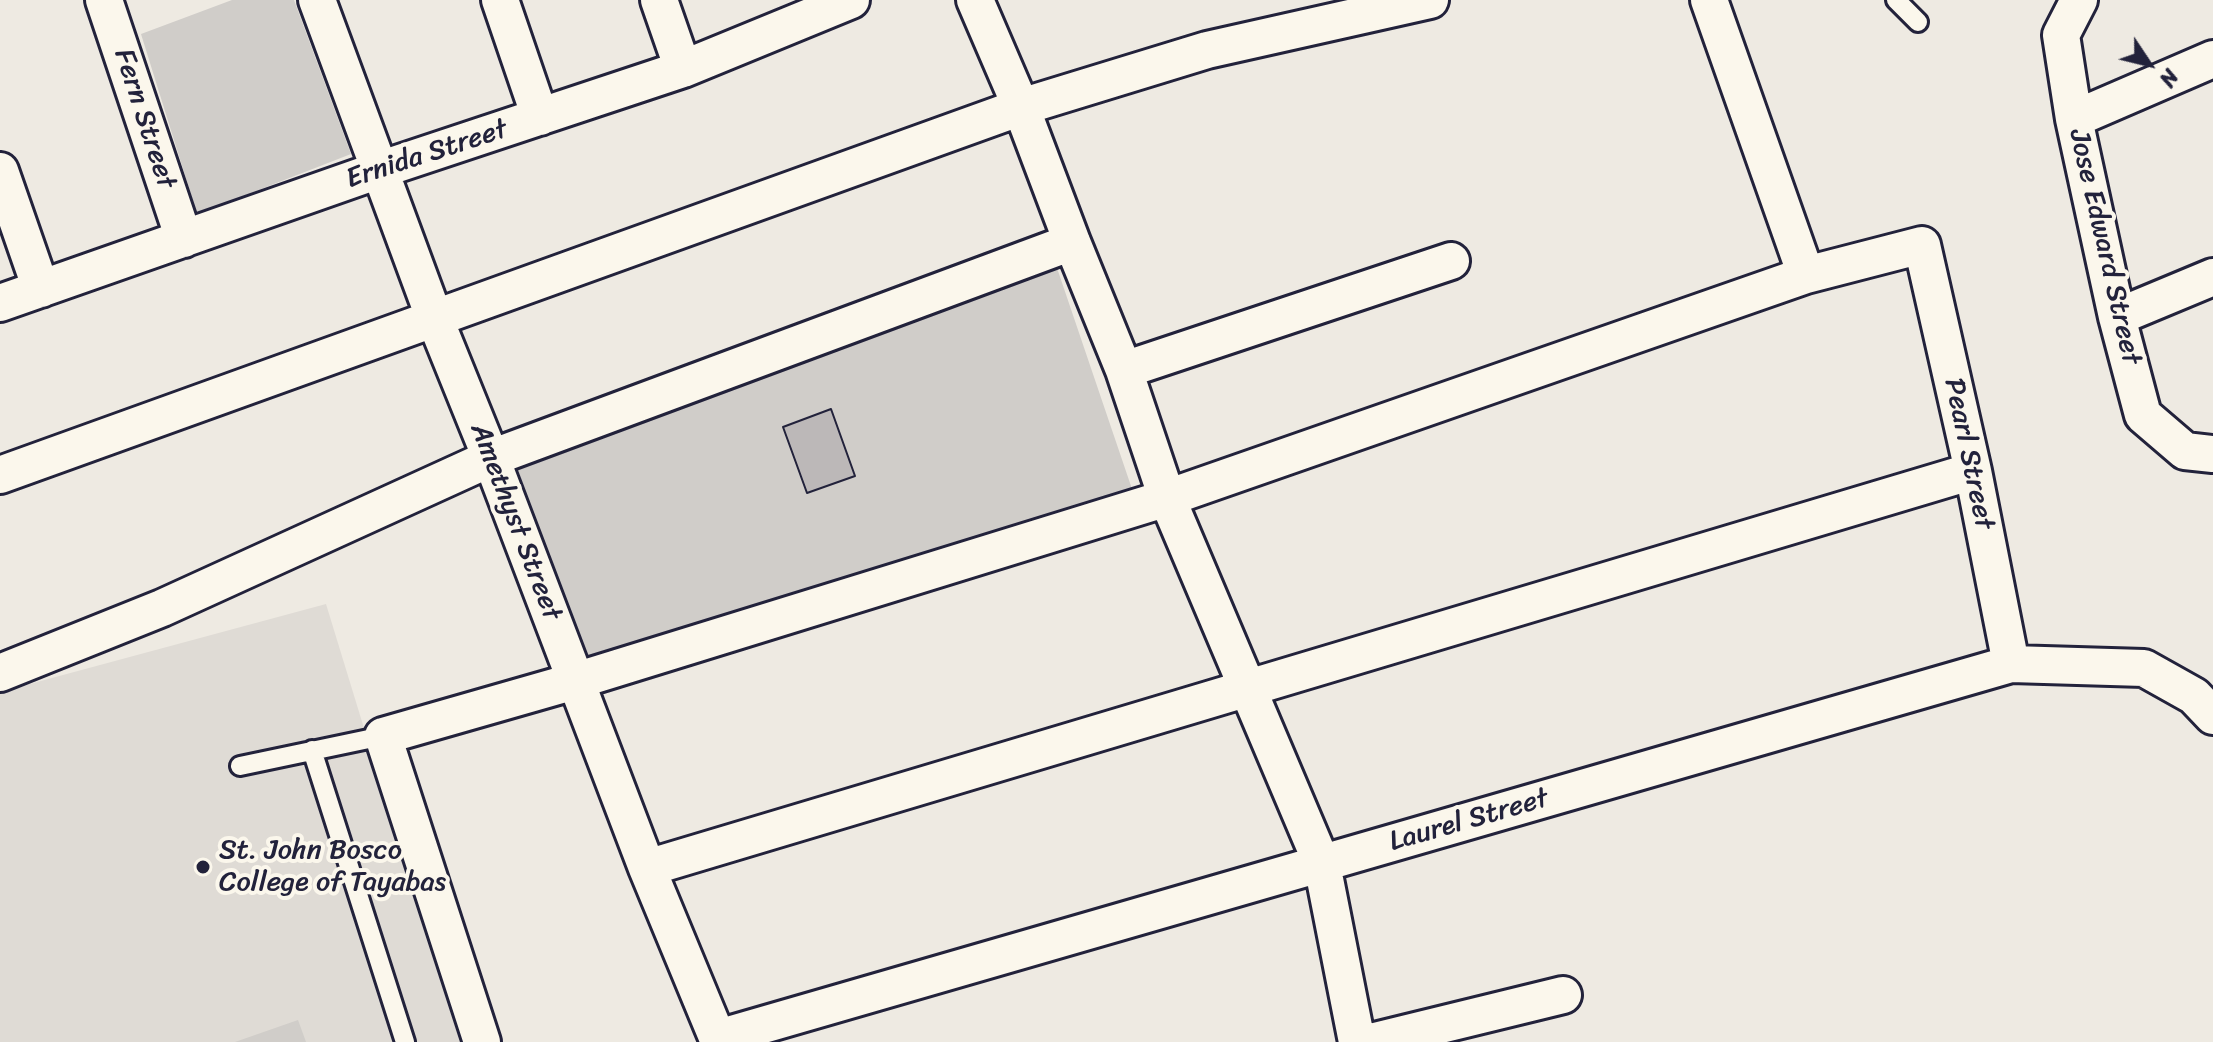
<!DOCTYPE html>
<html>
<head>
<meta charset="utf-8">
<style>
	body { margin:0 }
	#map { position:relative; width:2213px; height:1042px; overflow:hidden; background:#eeeae2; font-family:Sriracha,sans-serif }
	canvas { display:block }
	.north { position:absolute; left:2109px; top:24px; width:80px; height:80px; -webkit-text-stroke:6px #fbf7ec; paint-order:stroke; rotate:125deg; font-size:22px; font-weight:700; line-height:32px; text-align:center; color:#22223b }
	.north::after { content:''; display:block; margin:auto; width:28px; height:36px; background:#22223b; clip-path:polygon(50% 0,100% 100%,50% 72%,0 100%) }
</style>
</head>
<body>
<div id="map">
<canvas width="2213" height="1042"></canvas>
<div class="north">N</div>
</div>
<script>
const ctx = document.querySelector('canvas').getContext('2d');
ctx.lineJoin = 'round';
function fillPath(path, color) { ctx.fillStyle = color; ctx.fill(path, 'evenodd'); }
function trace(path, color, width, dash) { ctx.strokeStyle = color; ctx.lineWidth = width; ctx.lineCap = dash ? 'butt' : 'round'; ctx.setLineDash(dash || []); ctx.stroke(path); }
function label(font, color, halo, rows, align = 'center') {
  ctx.font = font + ' Sriracha,sans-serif'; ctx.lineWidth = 8; ctx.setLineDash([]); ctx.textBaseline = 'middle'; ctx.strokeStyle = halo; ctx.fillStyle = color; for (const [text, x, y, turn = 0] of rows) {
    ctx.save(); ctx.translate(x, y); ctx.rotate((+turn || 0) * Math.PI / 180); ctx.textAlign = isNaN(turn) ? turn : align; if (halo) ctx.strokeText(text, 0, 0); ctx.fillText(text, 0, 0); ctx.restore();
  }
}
fillPath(new Path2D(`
	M 326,604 L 460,1042 L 0,1042 L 0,692 Z`), '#dfdbd5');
fillPath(new Path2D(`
	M 232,0 L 294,0 L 351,154 L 197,214 L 141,34 Z
	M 1057,268 L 1132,489 L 583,659 L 518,470 Z
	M 298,1020 L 306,1042 L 235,1042 Z`), '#d0cdc9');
const building = new Path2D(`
	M 831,409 L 855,476 L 807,493 L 783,427 Z`);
fillPath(building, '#bcb8b8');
trace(building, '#22223b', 2);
const service = new Path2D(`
	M 1896,0 L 1918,22
	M 312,750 L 405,1042
	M 240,766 L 383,736`);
const minor = new Path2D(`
	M 104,0 L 184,239
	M 317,0 L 434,317 L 491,458 L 647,868 L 719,1042
	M 500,0 L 540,117
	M 659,0 L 683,69
	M 975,0 L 1021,107 L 1072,242 L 1124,370 L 1167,498 L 1322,864 L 1357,1042
	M 1709,0 L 1806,275
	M 2079,0 L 2061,35 L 2074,119 L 2117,317 L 2143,415 L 2185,451 L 2213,454
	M 2074,119 L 2213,59
	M 0,171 L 41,289
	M 0,303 L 379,170 L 683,69 L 851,0
	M 2117,317 L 2213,277
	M 1124,370 L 1451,261
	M 0,475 L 1021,107 L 1207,50 L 1430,0
	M 0,673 L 162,608 L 491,458 L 1072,242
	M 647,868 L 1973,471
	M 718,1038 L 2011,664 L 2144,668 L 2194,696 L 2213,716
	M 482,1042 L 383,736 L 575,681 L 1167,498 L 1806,275 L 1922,245 L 1973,471 L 2011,664
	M 1371,1042 L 1563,995`);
trace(service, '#22223b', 24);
trace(minor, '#22223b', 42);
trace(service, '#fbf7ec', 18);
trace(minor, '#fbf7ec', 36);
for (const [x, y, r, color] of [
	[203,867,8,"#22223b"]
]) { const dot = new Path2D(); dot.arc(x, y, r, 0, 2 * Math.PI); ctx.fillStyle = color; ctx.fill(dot); trace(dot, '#fbf7ec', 3); }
label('28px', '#22223b', '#fbf7ec', [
	["Fern Street",144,119,72],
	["Ernida Street",427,155,-18],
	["Jose Edward Street",2104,247,77],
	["Pearl Street",1968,454,78],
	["Amethyst Street",515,522,69],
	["Laurel Street",1469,821,-16]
]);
label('28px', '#22223b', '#fbf7ec', [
	["St. John Bosco",219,851],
	["College of Tayabas",219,883]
], 'left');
</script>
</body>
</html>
